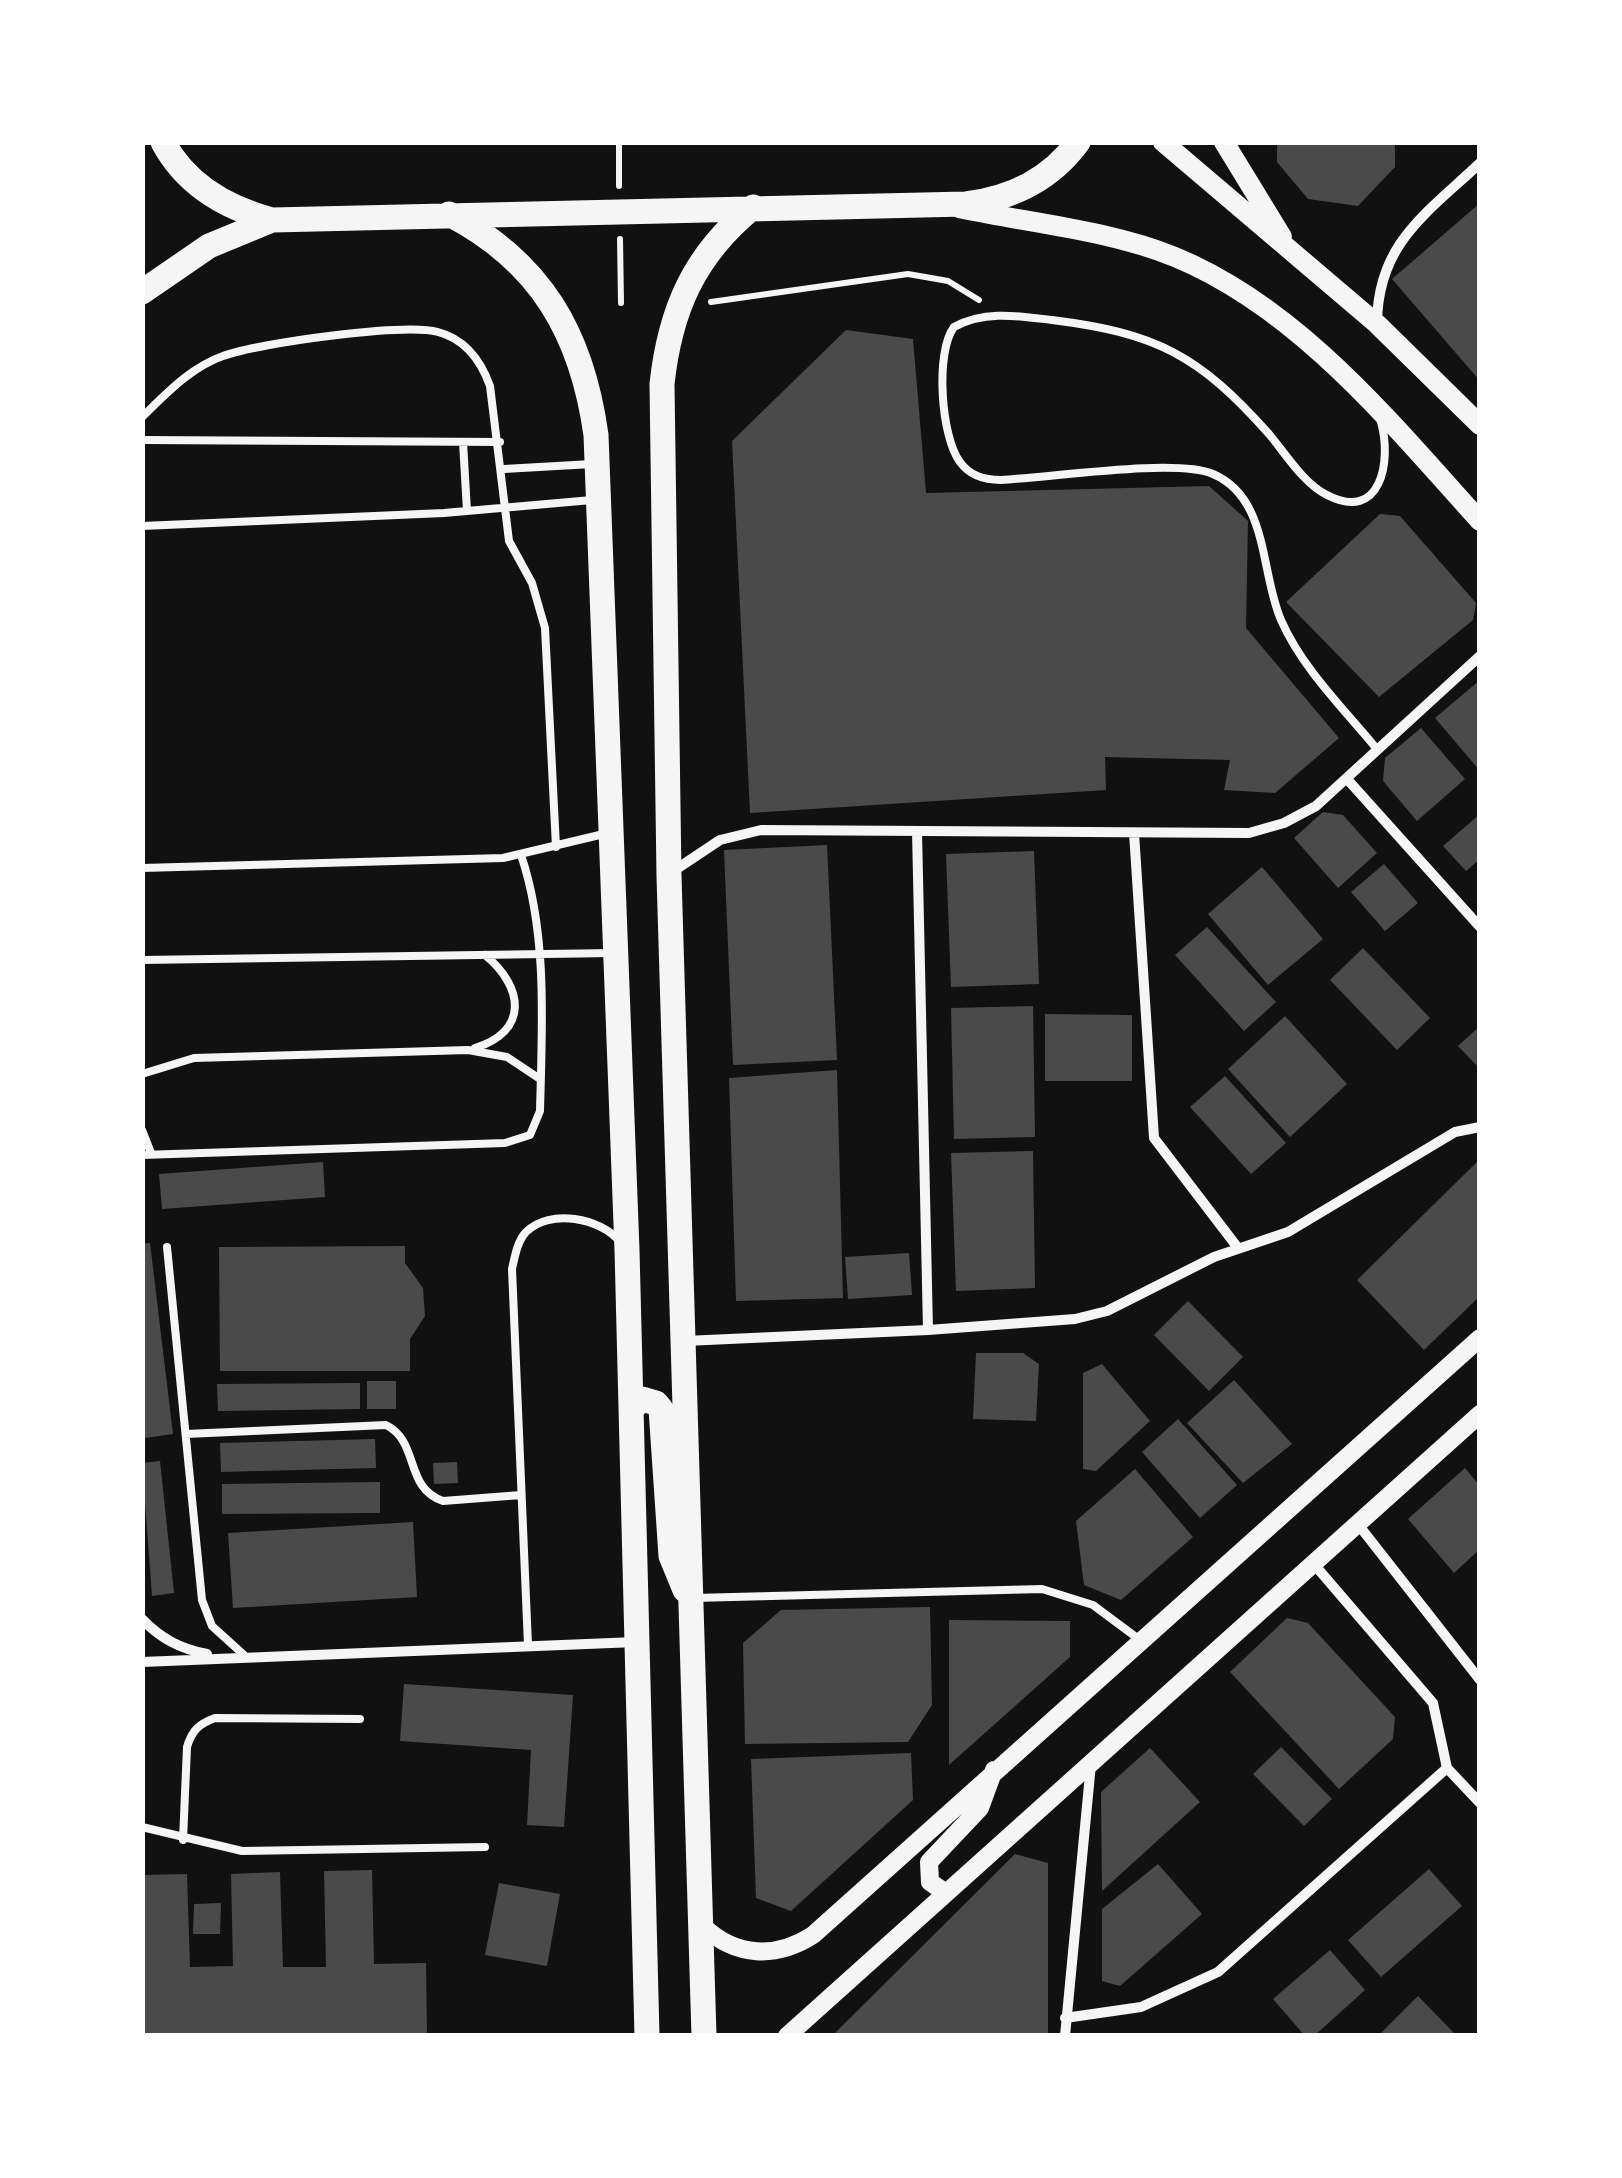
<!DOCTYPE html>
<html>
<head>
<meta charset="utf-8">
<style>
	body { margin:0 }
	#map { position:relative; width:1622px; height:2178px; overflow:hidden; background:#111; font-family:Spectral,serif }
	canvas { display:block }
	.frame { position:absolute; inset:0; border:145px solid #fff; pointer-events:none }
</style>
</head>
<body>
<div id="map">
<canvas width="1622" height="2178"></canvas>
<div class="frame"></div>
</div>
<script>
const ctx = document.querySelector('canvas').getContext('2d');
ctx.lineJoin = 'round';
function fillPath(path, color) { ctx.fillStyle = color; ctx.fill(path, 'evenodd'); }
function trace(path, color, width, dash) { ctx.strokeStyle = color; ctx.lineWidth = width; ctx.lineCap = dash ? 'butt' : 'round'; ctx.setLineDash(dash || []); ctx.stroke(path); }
fillPath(new Path2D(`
	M 1277,142 L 1395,142 L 1395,167 L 1358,206 L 1308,199 L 1277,162 Z
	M 1480,203 L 1480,381 L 1392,279 Z
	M 846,330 L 913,339 L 926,493 L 1209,486 L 1248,521 L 1246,628 L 1339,738 L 1275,793 L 1224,790 L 1230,760 L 1105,757 L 1106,790 L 750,813 L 732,441 Z
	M 1380,514 L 1400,516 L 1476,603 L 1473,620 L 1379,697 L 1286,602 Z
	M 1480,680 L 1480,771 L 1435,718 Z
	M 1421,728 L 1465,779 L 1417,821 L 1383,781 L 1385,758 Z
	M 1323,812 L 1343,815 L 1377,853 L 1338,888 L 1294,838 Z
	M 1480,814 L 1480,859 L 1466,871 L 1443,846 Z
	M 827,845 L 837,1060 L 733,1065 L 724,850 Z
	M 1034,851 L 1039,984 L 951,987 L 946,854 Z
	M 1384,864 L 1418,903 L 1385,931 L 1351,892 Z
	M 1262,867 L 1323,939 L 1268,985 L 1208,914 Z
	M 1207,927 L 1276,1002 L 1244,1031 L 1175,955 Z
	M 1363,948 L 1430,1018 L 1397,1050 L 1330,980 Z
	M 1033,1006 L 1035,1137 L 954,1139 L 951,1008 Z
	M 1045,1014 L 1132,1015 L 1132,1081 L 1045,1081 Z
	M 1285,1016 L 1347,1084 L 1290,1137 L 1228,1069 Z
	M 1480,1026 L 1480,1069 L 1458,1046 Z
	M 837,1070 L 843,1298 L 736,1301 L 729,1078 Z
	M 1225,1076 L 1286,1143 L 1251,1174 L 1190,1107 Z
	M 1033,1151 L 1035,1288 L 956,1291 L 951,1153 Z
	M 1480,1159 L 1480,1296 L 1424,1350 L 1357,1280 Z
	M 323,1162 L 325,1197 L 162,1209 L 159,1174 Z
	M 150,1243 L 173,1434 L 145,1438 L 142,1244 Z
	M 405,1246 L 405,1263 L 423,1288 L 425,1316 L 410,1339 L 410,1371 L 220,1371 L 219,1247 Z
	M 909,1253 L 912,1295 L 848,1299 L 845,1257 Z
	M 1188,1301 L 1243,1357 L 1209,1391 L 1154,1335 Z
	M 976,1353 L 1023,1353 L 1039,1364 L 1036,1421 L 973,1419 Z
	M 1102,1364 L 1150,1421 L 1096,1471 L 1083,1469 L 1083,1373 Z
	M 1234,1380 L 1292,1444 L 1243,1483 L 1187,1423 Z
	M 367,1381 L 396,1381 L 396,1409 L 367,1409 Z
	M 360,1383 L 360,1409 L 218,1411 L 217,1384 Z
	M 1178,1419 L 1237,1485 L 1200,1518 L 1142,1452 Z
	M 375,1439 L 376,1468 L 221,1472 L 220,1443 Z
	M 160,1461 L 174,1593 L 152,1596 L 142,1463 Z
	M 457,1462 L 458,1483 L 434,1484 L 433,1463 Z
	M 1465,1468 L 1480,1486 L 1480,1549 L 1454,1573 L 1408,1519 Z
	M 1135,1469 L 1193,1537 L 1121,1600 L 1084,1585 L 1076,1521 Z
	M 380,1482 L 380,1513 L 222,1514 L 222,1484 Z
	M 413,1522 L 417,1597 L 233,1608 L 228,1533 Z
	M 930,1607 L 932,1705 L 908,1742 L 745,1744 L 743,1643 L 781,1610 Z
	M 1287,1618 L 1308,1623 L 1395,1717 L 1393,1739 L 1339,1789 L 1230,1672 Z
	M 949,1620 L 1070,1621 L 1070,1657 L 949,1765 Z
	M 404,1684 L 573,1695 L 564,1827 L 527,1825 L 531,1750 L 400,1741 Z
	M 1281,1747 L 1332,1799 L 1304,1826 L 1253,1774 Z
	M 1150,1748 L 1200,1802 L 1102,1891 L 1101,1792 Z
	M 911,1753 L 913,1800 L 791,1911 L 756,1898 L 751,1759 Z
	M 1015,1854 L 1048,1863 L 1048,2036 L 832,2036 Z
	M 1158,1864 L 1202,1914 L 1120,1986 L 1102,1981 L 1102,1909 Z
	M 1429,1869 L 1462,1906 L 1381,1977 L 1348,1940 Z
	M 372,1870 L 374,1964 L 426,1963 L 427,2036 L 142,2036 L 142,1875 L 187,1874 L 190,1967 L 233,1966 L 231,1874 L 280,1872 L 283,1967 L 326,1967 L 324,1871 Z
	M 499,1883 L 560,1894 L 547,1966 L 485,1955 Z
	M 221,1903 L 220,1934 L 193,1934 L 194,1904 Z
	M 1330,1950 L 1365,1990 L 1314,2036 L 1305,2036 L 1273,1999 Z
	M 1418,1996 L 1454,2033 L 1378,2036 Z`), '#4a4a4a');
trace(new Path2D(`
	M 619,142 L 619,186
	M 620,239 L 621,303
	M 711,302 L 908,274 L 948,281 L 979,300`), '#f5f5f5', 6);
trace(new Path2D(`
	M 142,417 C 166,394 191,367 223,356 C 258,343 404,323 438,332 C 465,339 481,361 490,386 L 509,541 L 532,583 L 545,628 L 556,847
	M 142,440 L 500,442
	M 463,442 L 467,511
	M 504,469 L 592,464
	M 142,526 L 444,513 L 592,500
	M 1376,748 C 1343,708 1302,668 1281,620 C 1260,572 1269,498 1213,474 C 1175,458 1048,478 1001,480 C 984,480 970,476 960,462 C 941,437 935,352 954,327 C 984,310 1019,316 1052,320 C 1156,333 1199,355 1269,434 C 1285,453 1304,484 1327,495 C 1381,523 1392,461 1381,422
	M 142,868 L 503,858 L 608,833
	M 142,960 L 613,953
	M 475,1048 C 529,1031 524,987 485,955
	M 142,1074 L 194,1058 L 468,1050 L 507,1057 L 540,1079
	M 142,1130 L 151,1153
	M 142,1155 L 505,1143 L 530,1135 L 540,1111 C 542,1028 548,934 521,855
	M 167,1247 L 202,1600 L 212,1626 L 244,1655
	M 186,1434 L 386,1425 C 420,1442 404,1488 443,1501 L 521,1495
	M 694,1598 L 1042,1589 L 1093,1605 L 1140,1640
	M 528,1645 L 512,1269 C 515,1256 517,1242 526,1232 C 550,1208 601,1218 620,1242
	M 142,1827 L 242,1851 L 485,1847
	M 183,1840 L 187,1747 C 192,1730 199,1724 215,1718 L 360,1719`), '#f5f5f5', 8);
trace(new Path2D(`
	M 1377,323 C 1378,243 1426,214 1480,163
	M 1347,779 L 1480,927
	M 917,831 L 928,1330
	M 1134,833 L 1154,1138 L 1238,1248
	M 672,872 L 720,840 L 761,830 L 1249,833 L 1284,823 L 1316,806 L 1480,656
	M 685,1341 L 928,1330 L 1075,1319 L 1107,1311 L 1214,1257 L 1288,1232 L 1455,1132 L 1480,1127
	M 1357,1523 L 1480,1680
	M 1313,1563 L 1433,1703 L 1447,1768 L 1480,1803
	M 142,1619 C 161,1639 181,1649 207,1654
	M 142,1662 L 636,1642
	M 1065,2018 L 1141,2007 L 1218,1972 L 1447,1768
	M 1065,2036 L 1091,1764`), '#f5f5f5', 10);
trace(new Path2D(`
	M 946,1893 L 930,1882 L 929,1862 L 980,1808 L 994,1770
	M 704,1927 C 736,1957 776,1959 813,1935 L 1480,1338
	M 787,2036 L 1480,1414`), '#f5f5f5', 18);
trace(new Path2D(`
	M 1163,142 L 1377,324 L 1480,425
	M 1224,142 L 1282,237
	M 959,208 C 1029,223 1108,230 1175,257 C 1299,308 1392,424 1480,521`), '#f5f5f5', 20);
trace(new Path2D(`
	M 163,142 C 186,185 226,208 272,220 L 966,204 C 1012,198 1050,180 1078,142
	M 449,214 C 541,262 582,334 596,435 L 627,1250 L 647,2036
	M 142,292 L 209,246 L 272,220
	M 631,1409 L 642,1399 L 656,1403 L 661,1409 L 671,1556 L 685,1590
	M 704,2036 L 669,876 L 662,384 C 670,310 694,255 753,207`), '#f5f5f5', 25);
</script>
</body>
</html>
